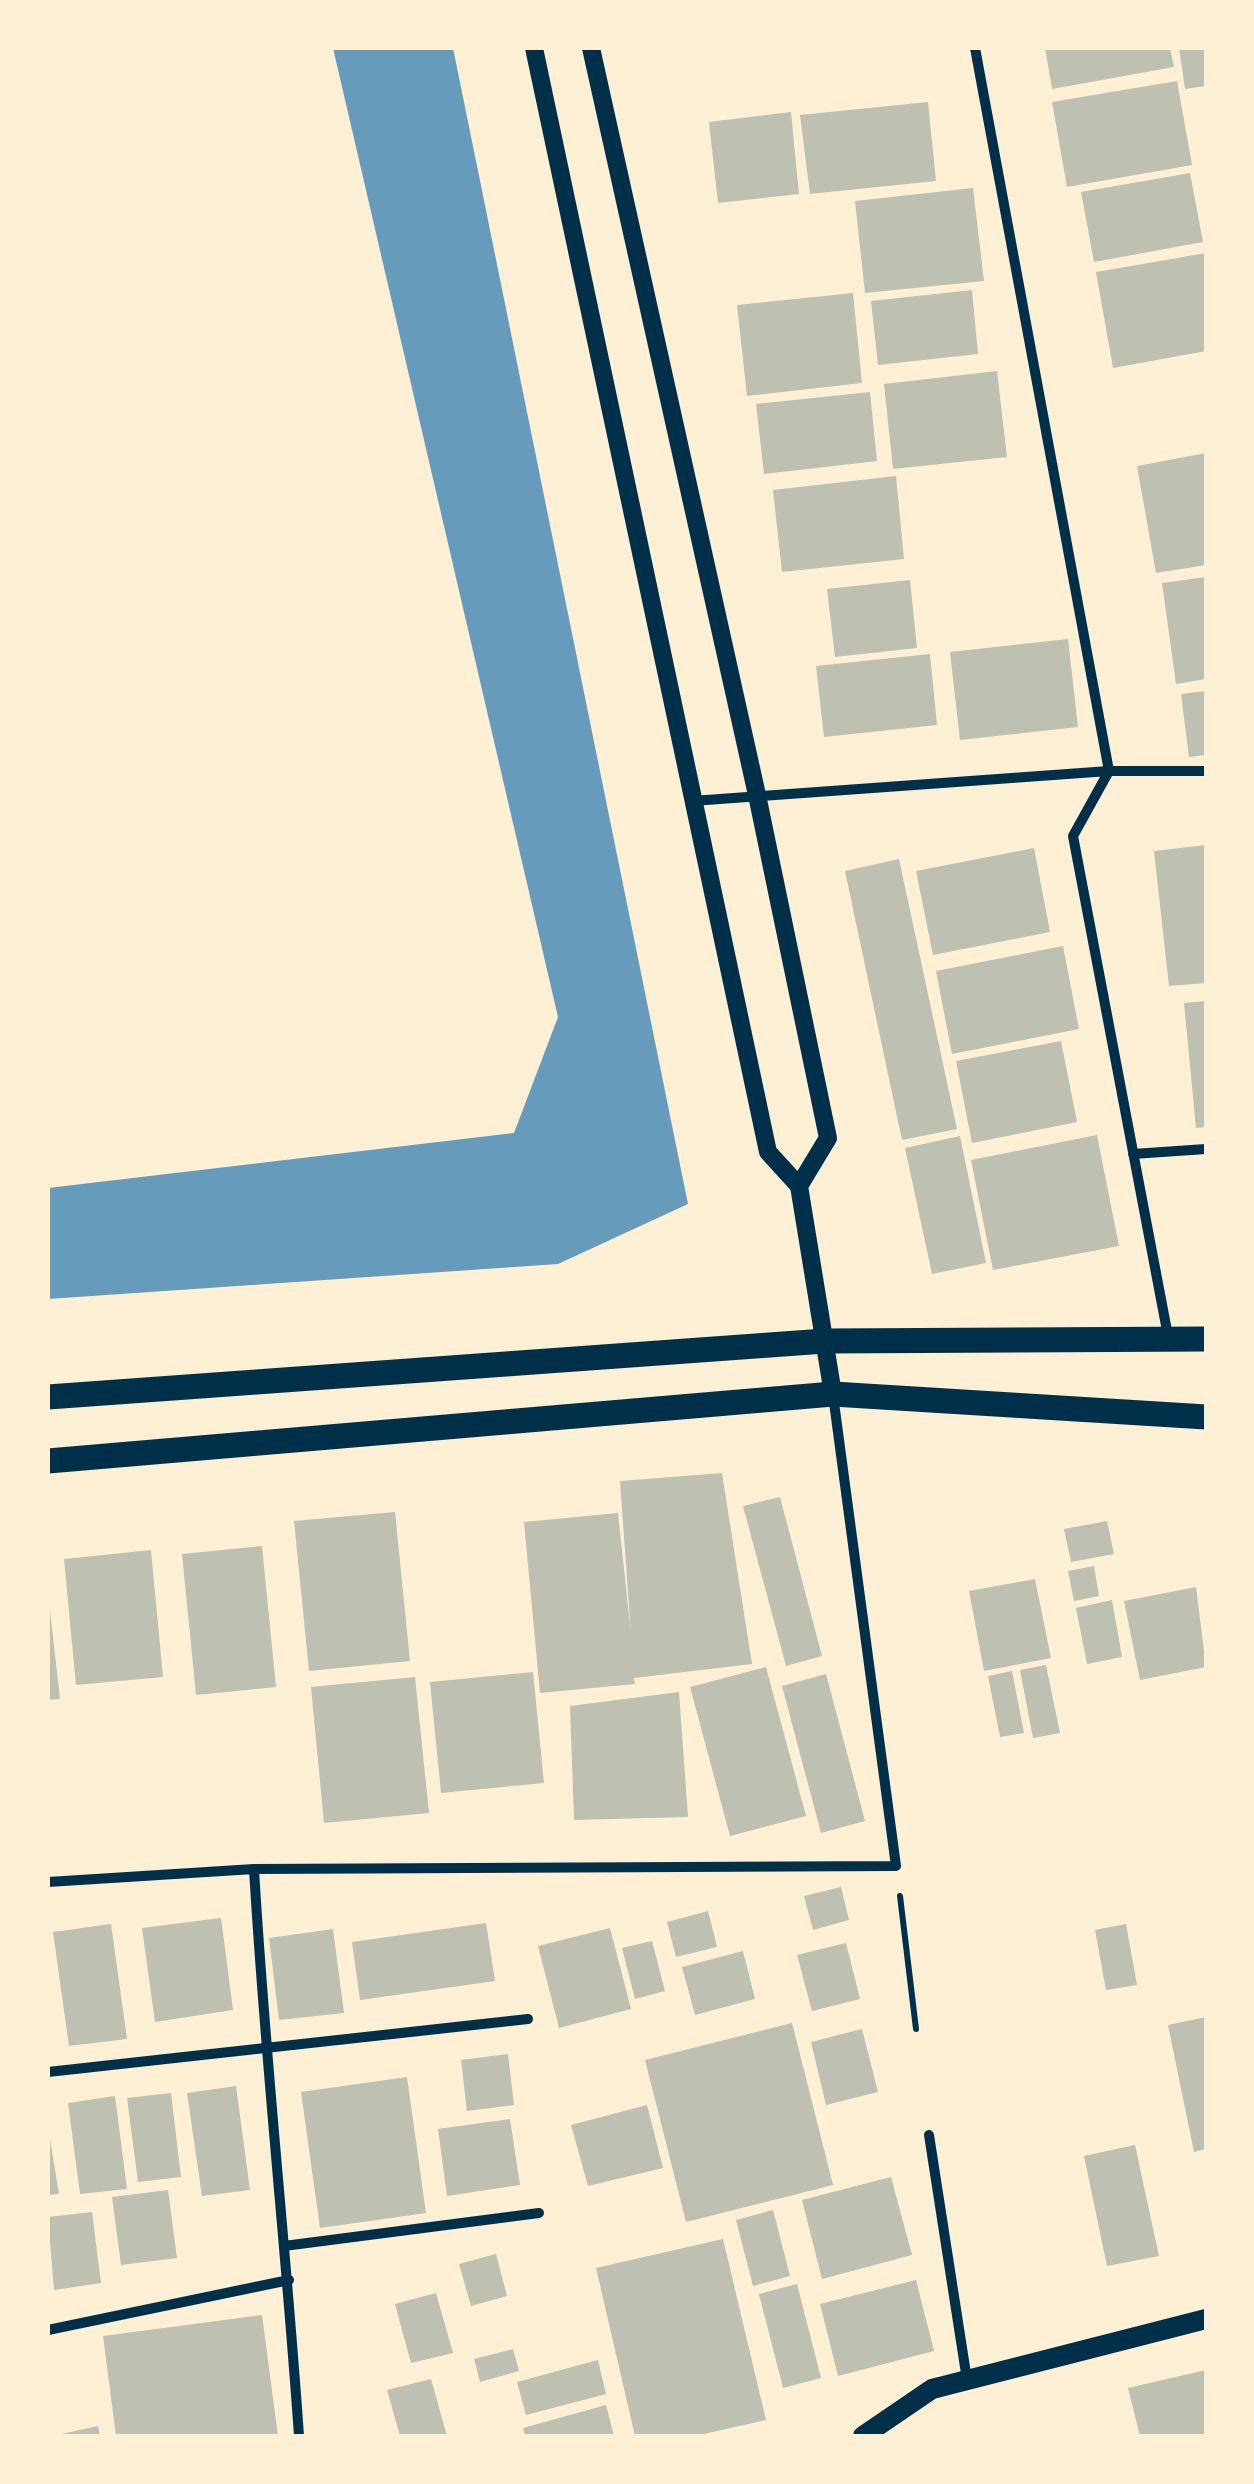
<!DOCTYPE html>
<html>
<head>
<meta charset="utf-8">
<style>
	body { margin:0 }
	#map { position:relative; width:1254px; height:2484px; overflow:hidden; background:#fdf0d5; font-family:Helvetica,sans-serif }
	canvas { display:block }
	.frame { position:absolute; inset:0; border:50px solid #fdf0d5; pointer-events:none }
</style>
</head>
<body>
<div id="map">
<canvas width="1254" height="2484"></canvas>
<div class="frame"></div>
</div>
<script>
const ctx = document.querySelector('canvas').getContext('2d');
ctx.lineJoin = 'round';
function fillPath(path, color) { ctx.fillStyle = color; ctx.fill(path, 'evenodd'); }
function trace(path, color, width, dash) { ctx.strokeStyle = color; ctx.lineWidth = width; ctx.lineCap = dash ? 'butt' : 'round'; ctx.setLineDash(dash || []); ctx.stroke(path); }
fillPath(new Path2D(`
	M 333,48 L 453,48 L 688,1204 L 558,1264 L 48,1299 L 48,1188 L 514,1133 L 558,1017 Z`), '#669bbc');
fillPath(new Path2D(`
	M 1045,48 L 1170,48 L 1174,67 L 1052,89 Z
	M 1179,48 L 1206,48 L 1206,86 L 1185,89 Z
	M 1177,81 L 1192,165 L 1067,187 L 1052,102 Z
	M 928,102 L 936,181 L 810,194 L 800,115 Z
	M 791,112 L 799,194 L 718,203 L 709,122 Z
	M 1190,173 L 1203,242 L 1094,262 L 1081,192 Z
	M 973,188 L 984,281 L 865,293 L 855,201 Z
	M 1206,253 L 1206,351 L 1113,368 L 1096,272 Z
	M 972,290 L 978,354 L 878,365 L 871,301 Z
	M 853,293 L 862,383 L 747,396 L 737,305 Z
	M 997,371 L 1007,457 L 893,469 L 884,384 Z
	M 870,392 L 877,461 L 764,474 L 756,404 Z
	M 1206,453 L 1206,565 L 1156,573 L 1137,466 Z
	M 896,476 L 904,559 L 782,572 L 773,490 Z
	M 1206,577 L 1206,679 L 1176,684 L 1162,583 Z
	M 910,580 L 917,648 L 835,657 L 827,589 Z
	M 1068,639 L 1078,727 L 960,740 L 950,652 Z
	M 930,654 L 937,725 L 824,737 L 816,666 Z
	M 1206,691 L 1206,755 L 1189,757 L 1181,694 Z
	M 1206,845 L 1206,983 L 1169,986 L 1154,851 Z
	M 1034,848 L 1050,932 L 933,955 L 916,871 Z
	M 899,859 L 957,1129 L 902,1140 L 845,871 Z
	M 1063,946 L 1079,1029 L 952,1054 L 936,971 Z
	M 1206,1001 L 1206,1127 L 1196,1128 L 1184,1003 Z
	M 1061,1041 L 1077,1122 L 972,1143 L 956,1061 Z
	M 1097,1135 L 1119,1246 L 993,1270 L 971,1160 Z
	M 960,1136 L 986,1263 L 932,1274 L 905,1148 Z
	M 722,1473 L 752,1664 L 634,1678 L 635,1684 L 540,1693 L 524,1522 L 618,1513 L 631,1635 L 620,1481 Z
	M 780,1497 L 822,1656 L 786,1666 L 743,1506 Z
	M 395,1512 L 410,1661 L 309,1671 L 294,1521 Z
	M 1107,1521 L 1114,1554 L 1071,1562 L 1064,1529 Z
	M 262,1546 L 276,1687 L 196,1695 L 182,1554 Z
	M 151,1550 L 163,1677 L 76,1685 L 64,1559 Z
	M 1094,1566 L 1099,1596 L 1074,1601 L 1068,1571 Z
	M 1035,1579 L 1051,1658 L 984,1671 L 969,1591 Z
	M 1196,1587 L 1206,1667 L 1140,1680 L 1124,1601 Z
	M 48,1593 L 60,1699 L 48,1700 Z
	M 1112,1600 L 1122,1657 L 1087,1664 L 1076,1608 Z
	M 1046,1665 L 1060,1733 L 1033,1738 L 1020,1670 Z
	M 766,1667 L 806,1816 L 730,1836 L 690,1687 Z
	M 1012,1671 L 1024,1733 L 1000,1737 L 988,1676 Z
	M 533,1672 L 544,1783 L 441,1793 L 430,1682 Z
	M 826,1674 L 865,1821 L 821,1833 L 782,1686 Z
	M 415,1677 L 429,1813 L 324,1823 L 311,1687 Z
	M 679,1692 L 688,1817 L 574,1820 L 570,1706 Z
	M 841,1887 L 849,1920 L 813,1930 L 804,1896 Z
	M 708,1911 L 717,1947 L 676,1957 L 667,1922 Z
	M 221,1918 L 233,2010 L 155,2022 L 142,1928 Z
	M 486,1923 L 495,1981 L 360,2000 L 352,1942 Z
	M 111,1924 L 127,2039 L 69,2046 L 53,1932 Z
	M 1126,1924 L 1137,1985 L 1106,1990 L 1095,1930 Z
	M 610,1928 L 631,2009 L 559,2028 L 538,1946 Z
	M 333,1929 L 344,2013 L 279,2020 L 269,1938 Z
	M 652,1941 L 665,1991 L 635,1999 L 622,1948 Z
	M 846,1943 L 860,1999 L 812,2011 L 797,1955 Z
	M 743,1951 L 755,1999 L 695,2015 L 682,1967 Z
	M 1206,2017 L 1206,2149 L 1194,2152 L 1168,2025 Z
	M 792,2023 L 833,2185 L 686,2222 L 645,2060 Z
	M 862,2029 L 878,2092 L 826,2105 L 811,2042 Z
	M 508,2054 L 514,2105 L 467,2111 L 461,2060 Z
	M 407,2077 L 426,2213 L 320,2228 L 301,2092 Z
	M 236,2086 L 250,2190 L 202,2196 L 187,2093 Z
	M 171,2093 L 181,2177 L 138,2182 L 127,2098 Z
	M 115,2096 L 127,2189 L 80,2194 L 68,2103 Z
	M 647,2105 L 663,2168 L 588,2186 L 571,2125 Z
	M 510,2119 L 520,2185 L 447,2196 L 438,2129 Z
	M 48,2127 L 59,2194 L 48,2195 Z
	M 1135,2145 L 1159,2256 L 1107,2266 L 1084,2156 Z
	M 891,2177 L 912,2255 L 822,2279 L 802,2200 Z
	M 168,2190 L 177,2258 L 121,2265 L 112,2197 Z
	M 773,2210 L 790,2276 L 753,2286 L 736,2220 Z
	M 92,2212 L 101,2283 L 54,2290 L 48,2217 Z
	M 723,2239 L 766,2420 L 695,2436 L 635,2436 L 596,2268 Z
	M 496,2254 L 507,2296 L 471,2306 L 459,2264 Z
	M 916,2280 L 934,2351 L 838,2376 L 820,2304 Z
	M 797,2284 L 821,2378 L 783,2388 L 759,2294 Z
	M 436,2293 L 453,2353 L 411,2363 L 395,2304 Z
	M 262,2315 L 278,2436 L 116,2436 L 103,2336 Z
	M 513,2349 L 519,2371 L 480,2382 L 474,2359 Z
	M 598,2360 L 606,2394 L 526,2415 L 517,2382 Z
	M 1206,2370 L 1206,2436 L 1140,2436 L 1128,2388 Z
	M 431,2379 L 447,2436 L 400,2436 L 387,2390 Z
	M 606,2405 L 614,2436 L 525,2436 L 523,2428 Z
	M 98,2426 L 100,2436 L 57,2436 L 57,2435 Z`), '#bec0b2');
trace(new Path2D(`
	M 900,1896 L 916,2029`), '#003049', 6);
trace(new Path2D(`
	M 975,48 L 1109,771 L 1073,836 L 1168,1336
	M 692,801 L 1109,771 L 1206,771
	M 1133,1154 L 1206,1149
	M 254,1869 C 265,2059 286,2247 299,2436
	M 48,1882 L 254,1869 L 896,1866 L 833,1395
	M 48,2072 L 528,2019
	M 929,2135 L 967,2380
	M 284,2246 L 539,2213
	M 48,2330 L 289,2280`), '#003049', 10);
trace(new Path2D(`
	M 534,48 L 768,1152 L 799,1186
	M 591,48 L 757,795 L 828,1138 L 799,1186 L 833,1394`), '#003049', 18);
trace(new Path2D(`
	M 863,2436 L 932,2389 L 1206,2319`), '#003049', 20);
trace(new Path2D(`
	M 48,1397 L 825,1341 L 1206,1339
	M 48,1461 L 833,1394 L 1206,1417`), '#003049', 25);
</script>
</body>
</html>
